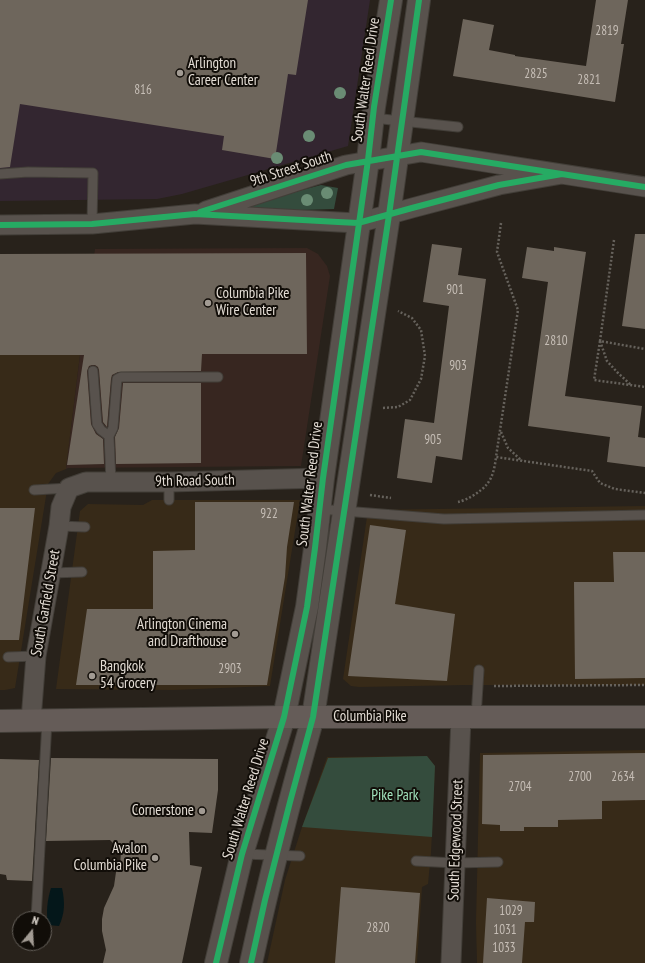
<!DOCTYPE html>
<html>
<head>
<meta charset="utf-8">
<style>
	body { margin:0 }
	#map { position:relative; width:645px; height:963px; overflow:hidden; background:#28221b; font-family:"PT Sans Narrow",sans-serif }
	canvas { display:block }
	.north { position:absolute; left:12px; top:911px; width:40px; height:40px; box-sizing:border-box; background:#110d08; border:1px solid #65605a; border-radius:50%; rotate:18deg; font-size:11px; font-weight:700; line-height:16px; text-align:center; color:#e3dcd4 }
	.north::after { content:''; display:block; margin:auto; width:14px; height:18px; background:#a29b93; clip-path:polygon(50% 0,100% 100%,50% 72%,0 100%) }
</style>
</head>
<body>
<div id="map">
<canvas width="645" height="963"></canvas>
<div class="north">N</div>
</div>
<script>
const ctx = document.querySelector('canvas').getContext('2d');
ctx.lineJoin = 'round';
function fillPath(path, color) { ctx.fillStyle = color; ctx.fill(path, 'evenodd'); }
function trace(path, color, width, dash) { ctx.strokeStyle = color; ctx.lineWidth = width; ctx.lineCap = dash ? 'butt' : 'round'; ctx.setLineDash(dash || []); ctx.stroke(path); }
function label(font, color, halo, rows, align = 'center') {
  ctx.font = font + ' "PT Sans Narrow",sans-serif'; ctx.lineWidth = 4; ctx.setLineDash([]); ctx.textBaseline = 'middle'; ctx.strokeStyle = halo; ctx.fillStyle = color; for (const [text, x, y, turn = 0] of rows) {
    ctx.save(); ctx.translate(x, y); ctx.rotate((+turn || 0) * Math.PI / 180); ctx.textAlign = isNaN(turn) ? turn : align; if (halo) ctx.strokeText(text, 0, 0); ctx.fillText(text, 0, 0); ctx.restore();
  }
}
fillPath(new Path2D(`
	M 0,355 L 80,355 L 66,469 L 56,473 L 48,484 L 15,688 L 5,690 L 0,690 Z
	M 152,500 L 300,500 L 270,686 L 173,690 L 56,689 L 80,511 L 88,504 L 143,505 Z
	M 645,506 L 645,685 L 466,685 L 359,687 L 351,686 L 343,679 L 368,510 Z
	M 645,750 L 645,963 L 477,963 L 476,922 L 480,753 Z
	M 427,756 L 435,766 L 431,853 L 428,884 L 422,887 L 417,963 L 267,963 L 285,880 L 302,827 L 327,757 Z`), '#372a18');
fillPath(new Path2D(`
	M 307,248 L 318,254 L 327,266 L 330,276 L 301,466 L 68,468 L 66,469 L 80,355 L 95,249 Z`), '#372620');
fillPath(new Path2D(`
	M 0,0 L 370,0 L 348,146 L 182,194 L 157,199 L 0,201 Z`), '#332630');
fillPath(new Path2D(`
	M 321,185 L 338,188 L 334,209 L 236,212 L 235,208 Z
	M 427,756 L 435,766 L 432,837 L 302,827 L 328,758 Z`), '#344c3d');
fillPath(new Path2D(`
	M 51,888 L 62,888 C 65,902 65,913 59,926 L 48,925 C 46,912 47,901 51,888 Z`), '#04171a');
fillPath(new Path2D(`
	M 0,0 L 308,0 L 296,75 L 288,74 L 275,159 L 222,150 L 224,136 L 20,104 L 10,167 L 0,168 Z
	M 596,0 L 628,0 L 621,44 L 624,44 L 615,102 L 453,76 L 463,19 L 494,25 L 489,50 L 515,55 L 515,56 L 586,66 Z
	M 635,234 L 645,234 L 645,329 L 622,326 Z
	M 432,244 L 462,248 L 458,275 L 486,279 L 462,460 L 436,456 L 432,483 L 397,478 L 405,419 L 434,423 L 449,306 L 423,302 Z
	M 527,247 L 554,251 L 554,247 L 586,252 L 565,396 L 642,406 L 638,437 L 645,438 L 645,467 L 607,462 L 610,437 L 528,426 L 548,282 L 522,278 Z
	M 306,253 L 307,354 L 202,354 L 201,371 L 118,372 L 112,375 L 111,379 L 107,427 L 103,422 L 99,370 L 98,367 L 95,365 L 92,365 L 89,366 L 87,371 L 91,424 L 96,434 L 103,439 L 104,464 L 67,465 L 84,355 L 0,355 L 0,254 Z
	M 123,383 L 201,383 L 201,463 L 116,464 L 115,437 L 119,428 Z
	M 195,502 L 294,502 L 287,547 L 285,577 L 267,685 L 76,685 L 87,609 L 153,609 L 153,551 L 195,550 Z
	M 0,508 L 35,508 L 19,640 L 0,640 Z
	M 370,525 L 406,530 L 395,604 L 455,614 L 447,681 L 348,676 Z
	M 613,552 L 645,552 L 645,678 L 575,679 L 574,582 L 614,582 Z
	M 645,753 L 645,800 L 602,801 L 602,819 L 558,820 L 558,827 L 524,827 L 524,831 L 500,831 L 500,825 L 482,824 L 483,755 Z
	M 51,758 L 218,759 L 218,790 L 212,833 L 189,832 L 190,865 L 202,867 L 182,963 L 103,963 L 106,950 L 102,931 L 102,919 L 104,908 L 114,886 L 116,872 L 120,867 L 121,851 L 110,840 L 46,841 Z
	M 0,759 L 39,760 L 32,881 L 7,880 L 6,875 L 0,874 Z
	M 341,887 L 420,893 L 415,963 L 335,963 Z
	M 487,898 L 535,902 L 534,922 L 525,922 L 522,963 L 483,963 Z`), '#6e665c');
const service = new Path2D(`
	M 373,118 L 458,127
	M 0,174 L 28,172 L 93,173 L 92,224
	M 93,371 L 97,424 L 101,430 L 109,436
	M 111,482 L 109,436 L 113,428 L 117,379 L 121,377 L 218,377
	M 169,482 L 169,500
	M 34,490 L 69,488
	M 319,509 L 444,519 L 645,515
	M 59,526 L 85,527
	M 51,573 L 82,572
	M 8,657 L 36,656
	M 476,717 L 479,670
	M 242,854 L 300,856
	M 416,861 L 455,863 L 498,862
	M 36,919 L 47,721`);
const minor = new Path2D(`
	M 206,211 L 346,165 L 421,152 L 645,187
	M 0,225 L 92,224 L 195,214 L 338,222 L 358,223 L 412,208 L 499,185 L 562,174
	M 31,720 L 36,656 L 59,526 L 61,507 L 69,488 L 86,482 L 169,482 L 323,478
	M 451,963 L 461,718`);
const tertiary = new Path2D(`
	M 284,717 L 307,607 L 315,548 L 323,478 L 368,160 L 374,107 L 391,0
	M 313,717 L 389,215 L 419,0`);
const secondary = new Path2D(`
	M 216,963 L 242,854 L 284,717
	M 251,963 C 269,880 290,799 313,717`);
const primary = new Path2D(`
	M 0,721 L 284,717 L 645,717`);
trace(service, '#423e38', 11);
trace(minor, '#423e38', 21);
trace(tertiary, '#423e38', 24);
trace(secondary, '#423e38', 24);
trace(primary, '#423e38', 24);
trace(new Path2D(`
	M 501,223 L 497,252 L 518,310 L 496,457 L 592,471 L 600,483 L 615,489 L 645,493
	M 614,240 L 600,341 L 645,349
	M 600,341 L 594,380 L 645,387
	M 600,341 L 607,361 L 617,372 L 631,385
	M 383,408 L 398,407 L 410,400 L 421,379 L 425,356 L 421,330 L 412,318 L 398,311
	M 501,432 L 508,448 L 522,461
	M 370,495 L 391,498
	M 458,502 C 467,500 481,492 487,484 C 493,477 495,466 496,457
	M 494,686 L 645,685`), '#66625c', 2.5, [2, 2]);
trace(service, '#58524d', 9);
trace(minor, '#58524d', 19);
trace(tertiary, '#58524d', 22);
trace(secondary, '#58524d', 22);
trace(primary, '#655c58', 22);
trace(new Path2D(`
	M 200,212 L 346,165 L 421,152 L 645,187
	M 0,225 L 92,224 L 195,214 L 338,222 L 358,223 L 412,208 L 499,185 L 562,174
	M 216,963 L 242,854 L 284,717 L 307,607 L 315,548 L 323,478 L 368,160 L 374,107 L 391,0
	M 251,963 L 265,900 L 290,802 L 313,717 L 389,215 L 419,0`), '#26ab63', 6);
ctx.fillStyle = '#6a8c74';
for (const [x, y] of [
	[340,93],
	[309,136],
	[277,158],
	[327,193],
	[307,200]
]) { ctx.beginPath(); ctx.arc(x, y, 6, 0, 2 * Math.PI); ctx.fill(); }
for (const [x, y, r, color] of [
	[180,73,4,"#a29b93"],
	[208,303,4,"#a29b93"],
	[235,634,4,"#a29b93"],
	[92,676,4,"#a29b93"],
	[202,811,4,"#a29b93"],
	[155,858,4,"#a29b93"]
]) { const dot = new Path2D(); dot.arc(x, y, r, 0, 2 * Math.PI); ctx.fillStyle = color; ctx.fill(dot); trace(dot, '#110d08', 1.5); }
label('13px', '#c6beb6', null, [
	["2819",607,31],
	["2825",536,74],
	["2821",589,80],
	["816",143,90],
	["901",455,290],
	["2810",556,341],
	["903",458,366],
	["905",433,440],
	["922",269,514],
	["2903",230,669],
	["2700",580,777],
	["2634",623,777],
	["2704",520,787],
	["1029",511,911],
	["2820",378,928],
	["1031",505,930],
	["1033",504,948]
]);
label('15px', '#e3dcd4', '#110d08', [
	["Arlington",188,64],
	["Career Center",188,81],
	["Columbia Pike",216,294],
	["Wire Center",216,311],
	["Arlington Cinema",227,625,"right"],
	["and Drafthouse",227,642,"right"],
	["Bangkok",100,667],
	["54 Grocery",100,684],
	["Cornerstone",194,811,"right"],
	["Avalon",147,849,"right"],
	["Columbia Pike",147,866,"right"]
], 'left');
label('15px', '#e3dcd4', '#110d08', [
	["South Walter Reed Drive",366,80,-82],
	["9th Street South",291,169,-18],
	["9th Road South",195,481,-1],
	["South Walter Reed Drive",310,484,-83],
	["South Garfield Street",46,603,-80],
	["Columbia Pike",370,717],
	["South Walter Reed Drive",246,799,-73],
	["South Edgewood Street",456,840,-88]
]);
label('15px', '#a0e2bc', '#110d08', [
	["Pike Park",395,796]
]);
</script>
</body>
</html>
